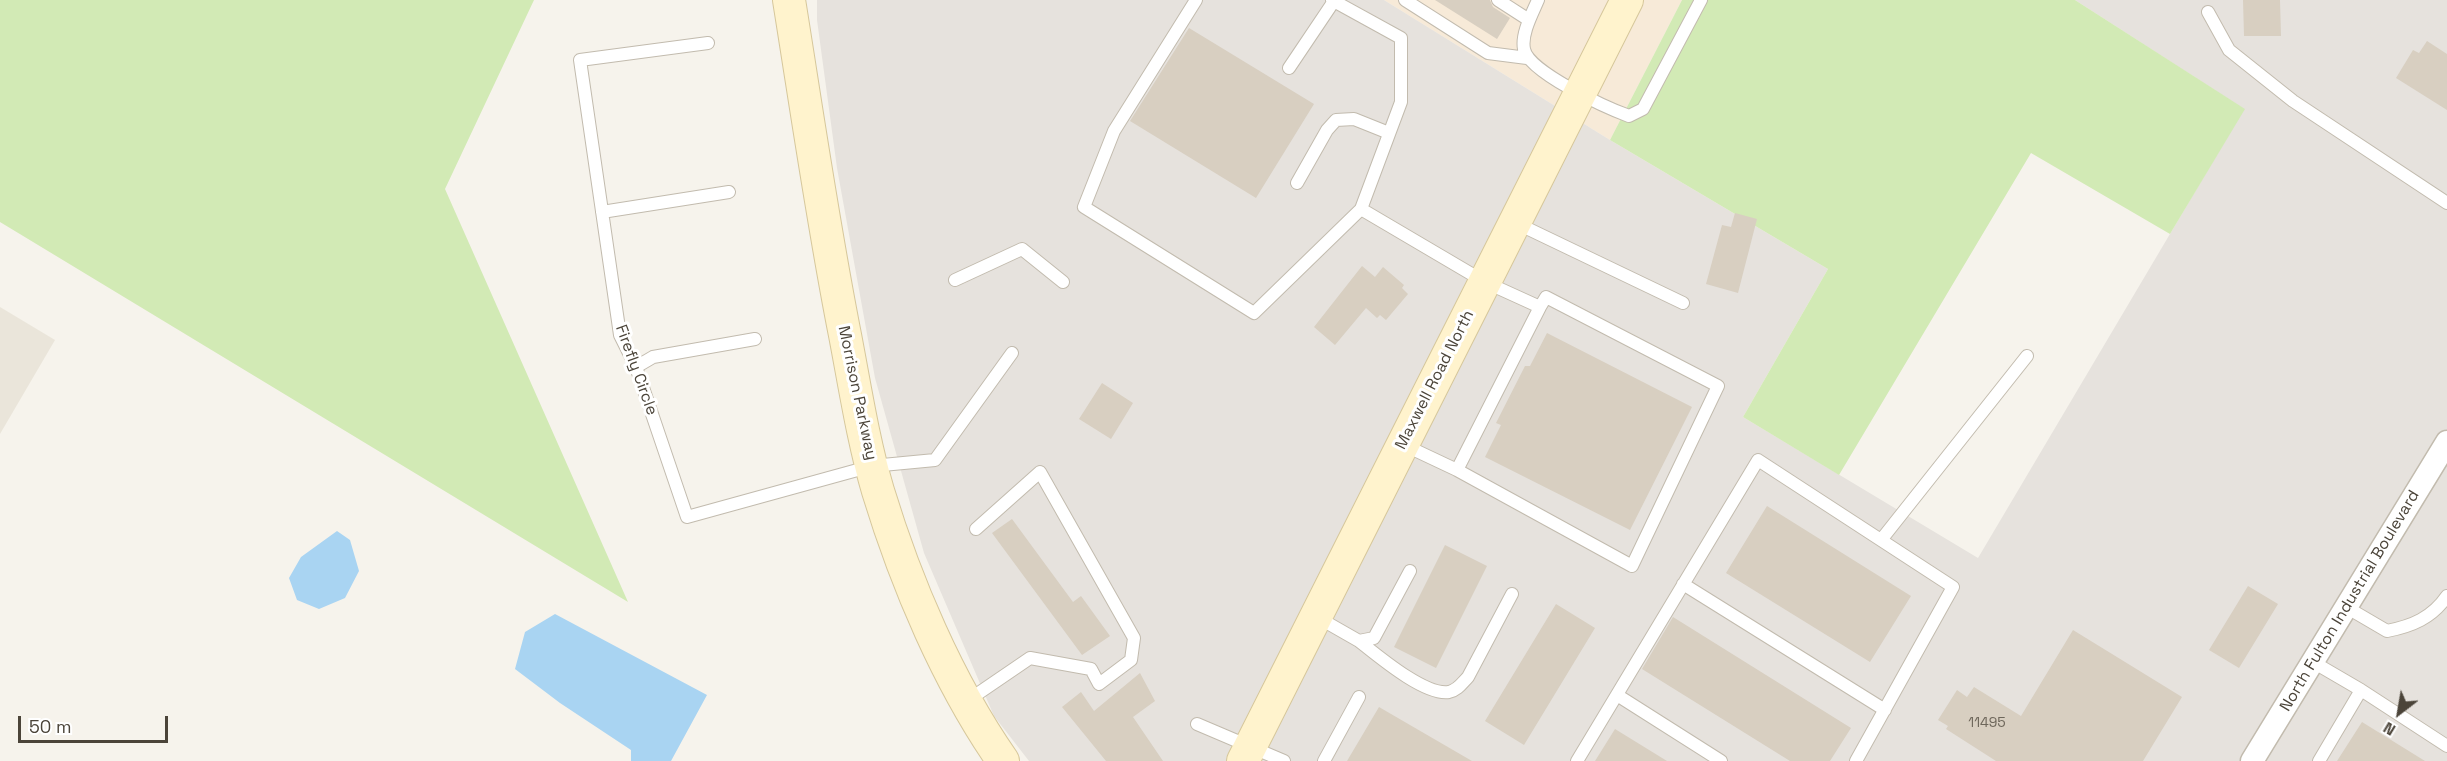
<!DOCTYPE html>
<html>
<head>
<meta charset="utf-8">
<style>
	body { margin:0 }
	#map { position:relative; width:2447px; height:761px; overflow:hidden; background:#f6f3ec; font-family:"Space Grotesk",sans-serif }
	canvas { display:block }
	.north { position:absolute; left:2369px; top:683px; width:60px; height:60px; -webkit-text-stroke:4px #fff; paint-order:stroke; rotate:211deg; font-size:16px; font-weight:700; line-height:24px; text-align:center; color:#4b4439 }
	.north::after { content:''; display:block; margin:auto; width:21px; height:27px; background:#4b4439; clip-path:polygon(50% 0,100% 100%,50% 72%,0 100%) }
	.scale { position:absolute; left:18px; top:716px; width:150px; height:27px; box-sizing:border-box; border:3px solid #4b4439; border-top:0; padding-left:8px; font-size:18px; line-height:21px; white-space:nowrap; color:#4b4439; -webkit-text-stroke:4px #fff; paint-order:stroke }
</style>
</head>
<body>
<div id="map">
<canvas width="2447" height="761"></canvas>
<div class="north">N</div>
<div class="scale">50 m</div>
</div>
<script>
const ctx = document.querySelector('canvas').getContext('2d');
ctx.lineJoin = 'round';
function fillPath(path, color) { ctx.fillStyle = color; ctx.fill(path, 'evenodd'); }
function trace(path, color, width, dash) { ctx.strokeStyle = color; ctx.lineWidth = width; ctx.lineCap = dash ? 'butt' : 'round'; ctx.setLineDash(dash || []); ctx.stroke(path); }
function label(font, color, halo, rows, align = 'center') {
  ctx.font = font + ' "Space Grotesk",sans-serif'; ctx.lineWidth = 6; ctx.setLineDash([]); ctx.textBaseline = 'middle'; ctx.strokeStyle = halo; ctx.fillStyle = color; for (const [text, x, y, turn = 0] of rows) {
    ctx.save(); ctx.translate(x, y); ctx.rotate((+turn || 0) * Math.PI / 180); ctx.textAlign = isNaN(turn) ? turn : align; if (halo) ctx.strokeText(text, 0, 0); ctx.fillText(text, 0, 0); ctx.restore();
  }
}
fillPath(new Path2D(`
	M 0,307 L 55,340 L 0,434 Z`), '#eae5da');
fillPath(new Path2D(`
	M 1384,0 L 1682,0 L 1610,140 Z`), '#f7ead8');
fillPath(new Path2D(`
	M 817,0 L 1384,0 L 1610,140 L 1828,269 L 1743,417 L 1978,558 L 2244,109 L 2075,0 L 2447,0 L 2447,761 L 1029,761 L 994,716 L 924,553 L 875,378 L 837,168 L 817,20 Z`), '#e6e2dd');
fillPath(new Path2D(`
	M 0,0 L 534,0 L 445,189 L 628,602 L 0,222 Z
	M 1682,0 L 2075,0 L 2245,109 L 2170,234 L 2031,153 L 1839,475 L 1743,417 L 1828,269 L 1610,140 Z`), '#d2eab5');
fillPath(new Path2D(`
	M 337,531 L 350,540 L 359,571 L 345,598 L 319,609 L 297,600 L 289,578 L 301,557 Z
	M 555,614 L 707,695 L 671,761 L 631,761 L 631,750 L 560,703 L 515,669 L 525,632 Z`), '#a9d4f2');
fillPath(new Path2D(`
	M 1435,0 L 1490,0 L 1493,7 L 1510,18 L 1497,39 Z
	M 2243,0 L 2280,0 L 2281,36 L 2244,36 Z
	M 1189,28 L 1314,104 L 1256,198 L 1130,121 Z
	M 2427,41 L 2447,54 L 2447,110 L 2396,78 L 2413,50 L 2419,53 Z
	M 1735,213 L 1757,219 L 1738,293 L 1706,284 L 1722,225 L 1731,227 Z
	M 1362,266 L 1375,277 L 1383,267 L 1404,285 L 1402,288 L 1408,294 L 1386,320 L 1380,315 L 1377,318 L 1366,308 L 1335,345 L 1314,327 Z
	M 1547,333 L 1692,407 L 1630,530 L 1485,457 L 1501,425 L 1496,423 L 1525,366 L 1530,366 Z
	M 1102,383 L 1133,403 L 1111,439 L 1079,419 Z
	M 1767,506 L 1911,596 L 1870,662 L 1726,573 Z
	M 1012,519 L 1073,602 L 1081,596 L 1110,636 L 1082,655 L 992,533 Z
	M 1445,545 L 1487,566 L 1436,668 L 1394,647 Z
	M 2248,586 L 2278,604 L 2239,668 L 2209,650 Z
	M 1556,604 L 1595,628 L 1524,745 L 1485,721 Z
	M 1673,617 L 1851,728 L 1830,761 L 1790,761 L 1642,669 Z
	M 2073,630 L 2182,697 L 2143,761 L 1996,761 L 1946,729 L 1948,726 L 1938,720 L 1957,690 L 1967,697 L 1974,687 L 2021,716 Z
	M 1140,673 L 1155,701 L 1133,717 L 1163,761 L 1106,761 L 1062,707 L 1081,692 L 1094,711 Z
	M 1379,707 L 1472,761 L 1347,761 Z
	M 2362,722 L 2425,761 L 2337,761 Z
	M 1615,729 L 1667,761 L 1595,761 Z`), '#d8cfc1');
const lane = new Path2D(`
	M 1196,0 L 1114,131 L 1084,207 L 1254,313 L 1361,209 L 1401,102 L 1401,38 L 1332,0
	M 1405,0 L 1488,53 L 1527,58
	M 1498,0 L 1529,20
	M 1538,0 C 1532,14 1521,34 1524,49 C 1528,72 1607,108 1629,116 L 1643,109 L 1701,0
	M 2208,12 L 2229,50 L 2293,101 L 2447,203
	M 708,43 L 580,60 L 620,335 L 636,367 L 687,517 L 872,466 L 935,460 L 1012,353
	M 1289,68 L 1334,1
	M 1297,183 L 1327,130 L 1336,120 L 1354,119 L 1389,133
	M 1361,209 L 1485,282 L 1540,307 L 1546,297 L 1718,386 L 1632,566 L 1457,470 L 1540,307
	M 602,212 L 729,192
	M 1516,223 L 1683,303
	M 955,280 L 1022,249 L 1063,282
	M 636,367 L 653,357 L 755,339
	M 1404,445 L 1457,470
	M 1881,540 L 2027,356
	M 1683,584 L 1885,710
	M 2346,607 L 2387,631 C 2412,626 2432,618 2447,596
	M 1317,617 L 1359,641 L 1374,638 L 1410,571
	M 1359,641 C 1378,656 1425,696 1449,692 C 1458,690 1462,683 1468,677 L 1512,594
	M 2313,662 L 2361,690 L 2319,761
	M 2361,690 L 2447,746
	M 1617,695 L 1721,761
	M 967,701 L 1030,658 L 1091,669 L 1099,684 L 1131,660 L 1134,638 L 1040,472 L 976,529
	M 1197,724 L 1284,761
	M 1324,761 L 1359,697
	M 1577,761 L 1758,460 L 1953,587 L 1856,761`);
const street = new Path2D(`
	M 2252,761 L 2447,442`);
const secondary = new Path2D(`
	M 789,0 C 807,112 823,224 845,335 C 855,387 863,440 878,491 C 906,583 948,682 1003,761
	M 1243,761 L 1627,0`);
trace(lane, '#c2bbae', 14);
trace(street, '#c2bbae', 25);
trace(secondary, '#d6c79b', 34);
trace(lane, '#fff', 12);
trace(street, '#fff', 22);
trace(secondary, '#fff3cd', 32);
label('14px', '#6e675b', null, [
	["11495",1987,723]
]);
label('16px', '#4b4439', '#fff', [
	["Firefly Circle",636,370,70],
	["Maxwell Road North",1435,380,-63],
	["Morrison Parkway",857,393,78],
	["North Fulton Industrial Boulevard",2350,601,-59]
]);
</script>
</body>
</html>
